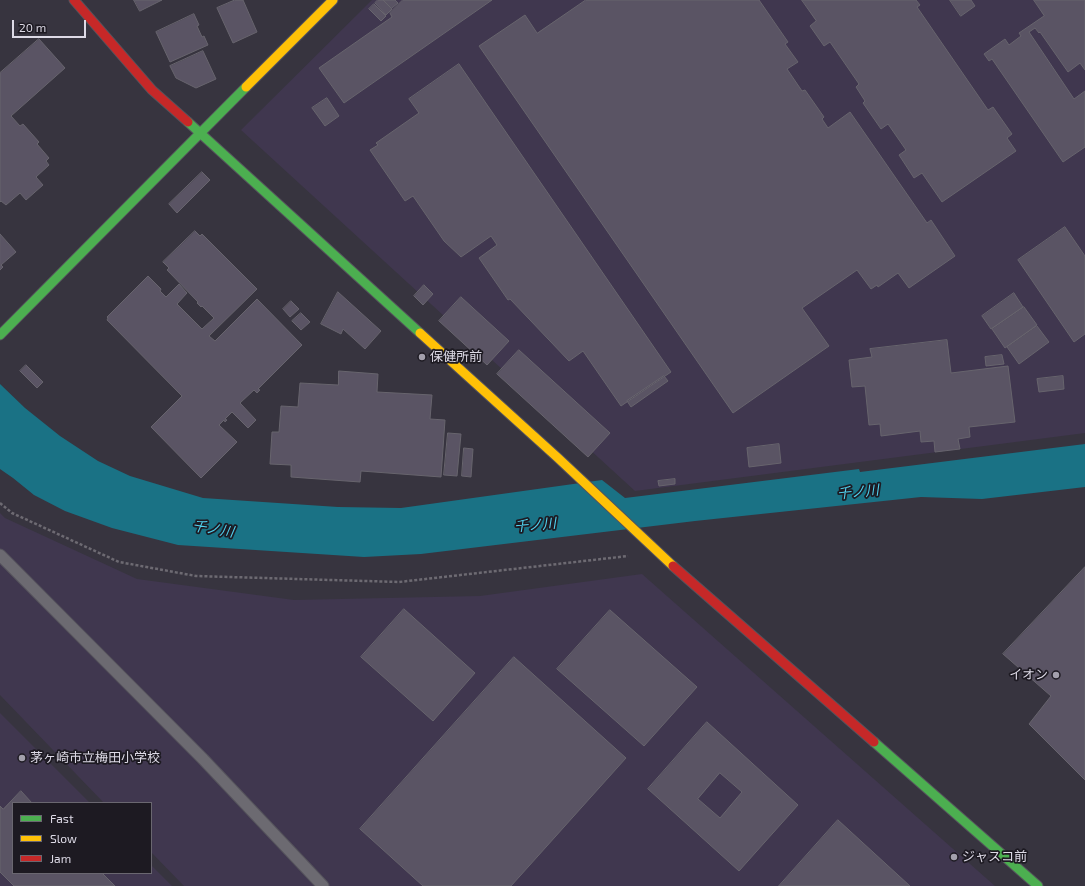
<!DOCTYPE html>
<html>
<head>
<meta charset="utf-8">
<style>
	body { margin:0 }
	#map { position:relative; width:1085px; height:886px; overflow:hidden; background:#37343f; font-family:"Exo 2",sans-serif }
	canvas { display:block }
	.legend { position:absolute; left:12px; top:802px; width:140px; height:72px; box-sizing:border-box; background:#1d1a22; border:1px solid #6a6770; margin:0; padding:5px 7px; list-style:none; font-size:12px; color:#dddae6 }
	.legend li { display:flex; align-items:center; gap:8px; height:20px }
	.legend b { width:20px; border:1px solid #6a6770 }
	.scale { position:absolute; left:12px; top:20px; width:74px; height:18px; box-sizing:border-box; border:2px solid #dddae6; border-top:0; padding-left:5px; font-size:12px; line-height:14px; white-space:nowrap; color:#dddae6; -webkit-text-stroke:3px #1d1a22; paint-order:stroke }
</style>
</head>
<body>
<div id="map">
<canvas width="1085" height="886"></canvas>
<ul class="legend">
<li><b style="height:5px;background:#4caf50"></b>Fast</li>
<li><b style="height:5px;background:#ffc107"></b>Slow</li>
<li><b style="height:5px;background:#c62828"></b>Jam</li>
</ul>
<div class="scale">20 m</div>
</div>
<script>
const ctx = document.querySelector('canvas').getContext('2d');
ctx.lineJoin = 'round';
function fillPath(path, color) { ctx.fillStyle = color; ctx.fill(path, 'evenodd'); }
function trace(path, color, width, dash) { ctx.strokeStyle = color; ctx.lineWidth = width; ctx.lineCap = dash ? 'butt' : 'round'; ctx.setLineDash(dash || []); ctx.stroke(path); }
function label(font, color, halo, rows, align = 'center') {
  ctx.font = font + ' "Exo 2","Noto Sans JP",sans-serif'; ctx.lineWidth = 3.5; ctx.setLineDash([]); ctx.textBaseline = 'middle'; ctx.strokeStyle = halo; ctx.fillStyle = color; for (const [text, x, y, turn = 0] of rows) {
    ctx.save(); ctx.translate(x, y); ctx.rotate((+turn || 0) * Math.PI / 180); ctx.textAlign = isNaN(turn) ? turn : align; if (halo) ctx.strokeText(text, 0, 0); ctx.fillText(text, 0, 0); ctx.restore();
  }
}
fillPath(new Path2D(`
	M 372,0 L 1085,0 L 1085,433 L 635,491 L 241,130 Z
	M 0,513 L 5,518 L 137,579 L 294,600 L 480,596 L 642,574 L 995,886 L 184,886 L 151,852 L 151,803 L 104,803 L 0,695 Z
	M 0,713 L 90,803 L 13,803 L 13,873 L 151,873 L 151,865 L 172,886 L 0,886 Z`), '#40374f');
fillPath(new Path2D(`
	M 0,384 L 25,408 L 60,436 L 98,461 L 130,476 L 203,498 L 338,507 L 401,508 L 602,480 L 625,498 L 859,469 L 860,472 L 1085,444 L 1085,487 L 982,499 L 921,497 L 695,521 L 421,554 L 364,557 L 178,545 L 112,528 L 65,511 L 34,495 L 13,478 L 0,469 Z`), '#1a7285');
const building = new Path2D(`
	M 134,0 L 162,0 L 140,11 Z
	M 235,0 L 243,0 L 257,32 L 233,43 L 217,8 Z
	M 378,0 L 383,0 L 392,9 L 386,15 L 375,3 Z
	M 384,0 L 395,0 L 398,3 L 392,8 Z
	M 403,0 L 492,0 L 344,103 L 319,68 L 392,17 L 390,13 Z
	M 586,0 L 759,0 L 788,42 L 785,44 L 798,62 L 787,69 L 802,91 L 805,90 L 824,117 L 822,119 L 828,128 L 850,112 L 927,223 L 931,220 L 955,256 L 909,288 L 898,273 L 878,287 L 877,285 L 871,289 L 857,270 L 802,308 L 829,346 L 733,413 L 479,46 L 525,15 L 537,33 Z
	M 802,0 L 916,0 L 920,5 L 917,7 L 988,110 L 993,107 L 1012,134 L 1007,138 L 1016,151 L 942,202 L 922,173 L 914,178 L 899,155 L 906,150 L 888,124 L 881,129 L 863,103 L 865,101 L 856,87 L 859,84 L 830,42 L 824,46 L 810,26 L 816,21 Z
	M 950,0 L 971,0 L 975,6 L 961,16 Z
	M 1034,0 L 1085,0 L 1085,70 L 1080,63 L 1068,72 L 1040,32 L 1039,33 L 1035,28 L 1029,32 L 1074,99 L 1085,91 L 1085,147 L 1063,162 L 992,59 L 989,61 L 984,54 L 1005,39 L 1009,45 L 1021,36 L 1019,33 L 1044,16 Z
	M 374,4 L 386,16 L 381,21 L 369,9 Z
	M 194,14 L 199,25 L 197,26 L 202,37 L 204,36 L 208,45 L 170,62 L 156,32 Z
	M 39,39 L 65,68 L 11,116 L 20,126 L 23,124 L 39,142 L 37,144 L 49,158 L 46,161 L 49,165 L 36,177 L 43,185 L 26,200 L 20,193 L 6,205 L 1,201 L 0,202 L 0,73 Z
	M 203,51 L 216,79 L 196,88 L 176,78 L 170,66 Z
	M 459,64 L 671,372 L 621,406 L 583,351 L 569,361 L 510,299 L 508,300 L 479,258 L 497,245 L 491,236 L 461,257 L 444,241 L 413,196 L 405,201 L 370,150 L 378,145 L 376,143 L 419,113 L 409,99 Z
	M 327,98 L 339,116 L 325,126 L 312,108 Z
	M 202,172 L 210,180 L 177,213 L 169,204 Z
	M 1065,227 L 1085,256 L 1085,334 L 1074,342 L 1018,260 Z
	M 195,231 L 200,236 L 202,234 L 257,289 L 209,336 L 215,341 L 257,299 L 302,345 L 258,389 L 260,390 L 257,393 L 254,390 L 240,403 L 256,420 L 248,428 L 232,412 L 225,419 L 227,420 L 225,422 L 224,420 L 219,425 L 237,442 L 201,478 L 151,427 L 182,396 L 107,320 L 108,318 L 107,317 L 148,276 L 161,289 L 160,291 L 166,297 L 179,284 L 187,293 L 177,304 L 202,329 L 214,318 L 202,306 L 201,307 L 197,303 L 198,302 L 167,270 L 169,268 L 163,262 Z
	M 0,234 L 16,252 L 1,265 L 3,267 L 0,270 Z
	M 424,285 L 433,294 L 423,305 L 414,296 Z
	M 338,292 L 381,331 L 365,349 L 343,329 L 341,334 L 321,324 Z
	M 1014,293 L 1023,307 L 991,329 L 982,316 Z
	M 461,297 L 509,341 L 487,365 L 439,321 Z
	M 291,301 L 299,309 L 290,317 L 283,309 Z
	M 1024,307 L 1037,325 L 1005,348 L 992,329 Z
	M 301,313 L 310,322 L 301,330 L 292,321 Z
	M 1037,326 L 1049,342 L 1019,364 L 1007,347 Z
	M 947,340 L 951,373 L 1008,366 L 1015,422 L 969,427 L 970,437 L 958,439 L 960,449 L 935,452 L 934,441 L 921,442 L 920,431 L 881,436 L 880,424 L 869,425 L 865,386 L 852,387 L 849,360 L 872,357 L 870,349 Z
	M 519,350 L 610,433 L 588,457 L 497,374 Z
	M 1002,355 L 1004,364 L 986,366 L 985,357 Z
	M 26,365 L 43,382 L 37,388 L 20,371 Z
	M 339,371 L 378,374 L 377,392 L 432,395 L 430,419 L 445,420 L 441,477 L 361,471 L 360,482 L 291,477 L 291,465 L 270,464 L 272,432 L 279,432 L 281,406 L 298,407 L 300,383 L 338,385 Z
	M 664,376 L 668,381 L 631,407 L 627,401 Z
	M 1063,376 L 1064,389 L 1039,392 L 1037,379 Z
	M 448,433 L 461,434 L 457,476 L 444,475 Z
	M 779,444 L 781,463 L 749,467 L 747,448 Z
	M 464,448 L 473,449 L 471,477 L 462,476 Z
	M 675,479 L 675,484 L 659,486 L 658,481 Z
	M 1085,567 L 1085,780 L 1029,724 L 1051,696 L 1003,654 Z
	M 404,609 L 475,673 L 433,721 L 361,657 Z
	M 610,610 L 697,687 L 644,746 L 557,669 Z
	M 514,657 L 626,758 L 511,886 L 423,886 L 360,829 Z
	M 707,722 L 798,805 L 739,871 L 648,789 ZM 720,773 L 742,792 L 720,818 L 698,799 Z
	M 21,791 L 32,803 L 13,803 L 13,873 L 102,873 L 115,886 L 14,886 L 0,872 L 0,806 L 3,809 Z
	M 838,820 L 910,886 L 779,886 Z`);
fillPath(building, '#5a5464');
trace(building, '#67646d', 1);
const lane = new Path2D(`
	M 0,555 L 203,759 L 323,886`);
const fast = new Path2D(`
	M 188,122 L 420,333
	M 0,335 L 246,87
	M 874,742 L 1038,886`);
const slow = new Path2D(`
	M 246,87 L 333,0
	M 420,333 L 558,458 L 673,566`);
const jam = new Path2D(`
	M 74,0 L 152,90 L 188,122
	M 673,566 L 874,742`);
trace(lane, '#55535c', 13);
trace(fast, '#55535c', 11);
trace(slow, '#55535c', 11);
trace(jam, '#55535c', 11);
trace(new Path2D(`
	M 0,503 L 12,513 L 119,562 L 196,576 L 399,582 L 628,556`), '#6d6a72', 2.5, [3, 2]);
trace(lane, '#6c6a71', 11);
trace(fast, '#4caf50', 9);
trace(slow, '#ffc107', 9);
trace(jam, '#c62828', 9);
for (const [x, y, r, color] of [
	[422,357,4,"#a3a0ac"],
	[1056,675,4,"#a3a0ac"],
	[22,758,4,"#a3a0ac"],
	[954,857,4,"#a3a0ac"]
]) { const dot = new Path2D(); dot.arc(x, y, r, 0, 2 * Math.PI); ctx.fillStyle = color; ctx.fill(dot); trace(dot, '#1d1a22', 1.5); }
label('13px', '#dddae6', '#1d1a22', [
	["保健所前",430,357],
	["イオン",1048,675,"right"],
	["茅ヶ崎市立梅田小学校",30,758],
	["ジャスコ前",962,857]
], 'left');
label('italic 14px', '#51d1ee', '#1d1a22', [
	["千ノ川",858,492,-6],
	["千ノ川",535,525,-5],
	["千ノ川",213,529,9]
]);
</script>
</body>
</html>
